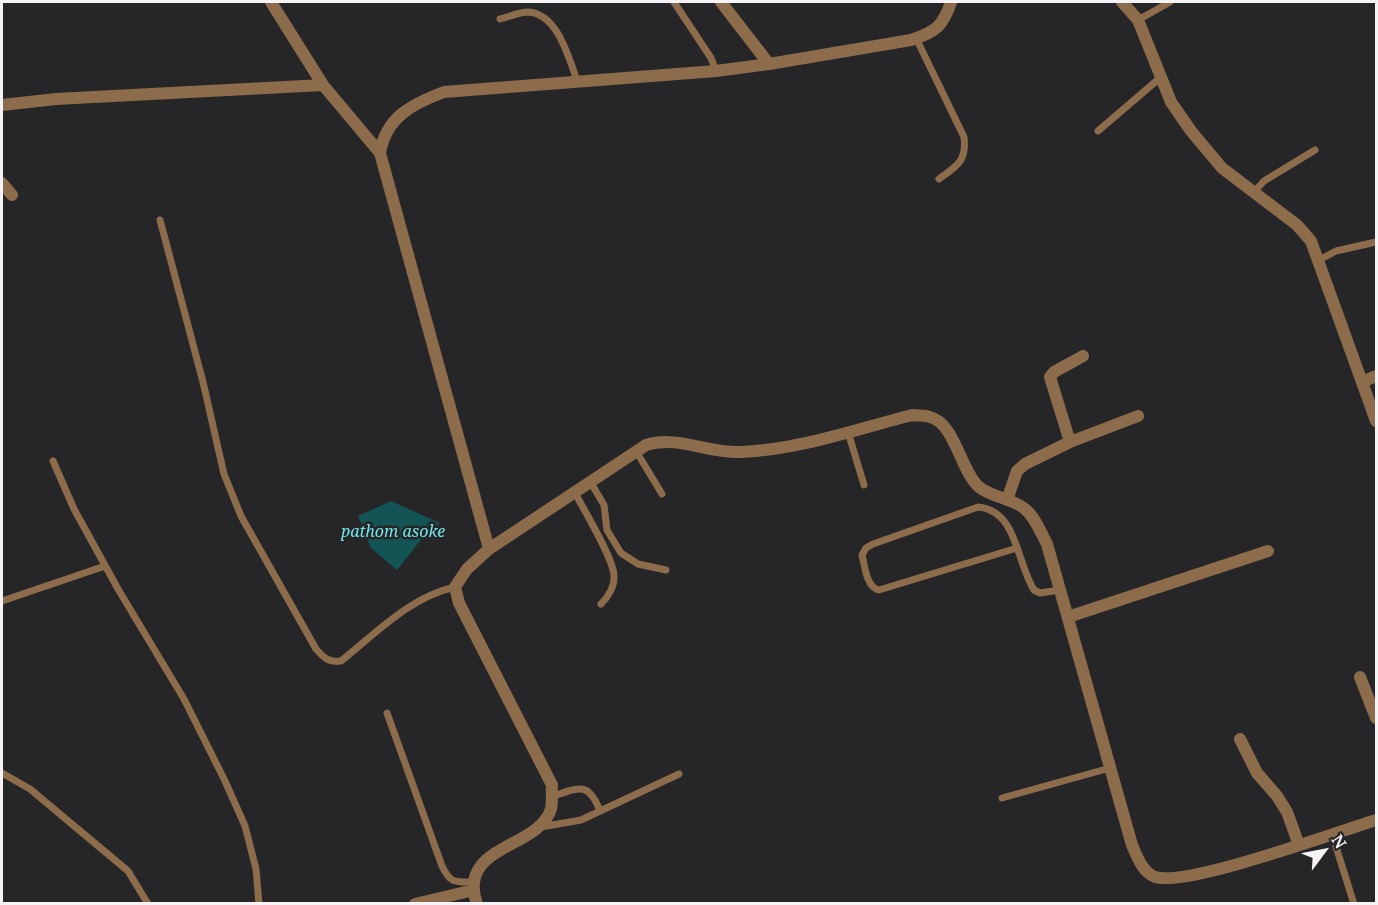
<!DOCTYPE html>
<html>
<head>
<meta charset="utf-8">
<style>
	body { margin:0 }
	#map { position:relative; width:1378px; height:905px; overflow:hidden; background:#262528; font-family:"Noto Serif",serif }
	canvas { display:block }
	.frame { position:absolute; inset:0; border:3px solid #f5f3f6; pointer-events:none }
	.north { position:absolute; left:1294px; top:821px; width:60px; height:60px; -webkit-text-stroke:4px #262528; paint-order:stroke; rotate:58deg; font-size:16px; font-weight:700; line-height:24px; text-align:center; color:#f5f3f6 }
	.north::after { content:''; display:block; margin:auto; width:21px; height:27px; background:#f5f3f6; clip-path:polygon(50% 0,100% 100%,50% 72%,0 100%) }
</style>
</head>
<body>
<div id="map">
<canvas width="1378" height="905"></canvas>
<div class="frame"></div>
<div class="north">N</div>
</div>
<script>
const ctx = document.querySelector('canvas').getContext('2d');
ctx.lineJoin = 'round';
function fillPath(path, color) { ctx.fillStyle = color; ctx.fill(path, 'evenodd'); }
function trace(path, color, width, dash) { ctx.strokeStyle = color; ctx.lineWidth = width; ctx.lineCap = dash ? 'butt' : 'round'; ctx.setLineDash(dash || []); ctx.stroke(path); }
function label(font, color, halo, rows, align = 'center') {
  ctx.font = font + ' "Noto Serif",serif'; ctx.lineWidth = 5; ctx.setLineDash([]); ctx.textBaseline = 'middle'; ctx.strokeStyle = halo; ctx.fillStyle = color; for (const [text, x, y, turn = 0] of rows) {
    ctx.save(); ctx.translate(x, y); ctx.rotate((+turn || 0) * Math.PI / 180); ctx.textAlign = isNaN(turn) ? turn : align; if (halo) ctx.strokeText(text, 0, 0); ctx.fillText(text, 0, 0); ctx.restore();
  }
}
fillPath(new Path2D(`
	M 391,501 L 440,523 L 424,536 L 397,570 L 371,548 L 358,516 Z`), '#135455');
trace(new Path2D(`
	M 674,2 L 711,58 L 716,71
	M 500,19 C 509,17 519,12 528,12 C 559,14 569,60 578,83
	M 1138,20 L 1170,2
	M 916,38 L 964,137 C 967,161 957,166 939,179
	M 1098,131 L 1161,77
	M 1254,192 L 1264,181 L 1315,150
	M 160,220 L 203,382 L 224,474 L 241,516 L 316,649 C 324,658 329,663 341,661 C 376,633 410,597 455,587
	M 1319,260 L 1336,251 L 1376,242
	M 848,432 L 864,485
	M 636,451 L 662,494
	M 53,461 L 74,509 L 118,589 L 184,699 L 225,781 L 245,826 L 256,869 L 259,904
	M 591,483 L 604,505 L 607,530 L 621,553 L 638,564 L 666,570
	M 575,493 C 584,510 613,558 614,575 C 615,586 608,597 601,604
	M 1017,548 L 879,590 C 866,587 865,566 862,555 L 866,548 L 873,544 L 978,507 C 1018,511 1016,562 1034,590 L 1040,593 L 1060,590
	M 2,601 L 105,566
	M 387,713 L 442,866 C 450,883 454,882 473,882
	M 2,773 L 30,789 L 128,871 L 148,904
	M 551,797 C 578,788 588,780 600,811
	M 1002,798 L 1110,768
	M 541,827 L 581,820 L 679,774
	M 1332,834 L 1354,904`), '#8c6c4b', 7);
trace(new Path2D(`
	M 271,2 L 323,85 L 380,153
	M 721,2 L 769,64
	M 1122,2 L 1138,20 L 1171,102 L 1191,131 L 1222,168 L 1297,225 L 1311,241 L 1376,421
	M 2,105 L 56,99 L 323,85
	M 2,183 L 12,195
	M 1362,382 L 1376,376
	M 1070,442 L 1050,377 L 1054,372 L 1083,356
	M 1007,500 L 1017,471 L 1025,464 L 1070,442 L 1138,416
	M 489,549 L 380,153 C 386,117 412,104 444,92 L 716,71 L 769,64 L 911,40 C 936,32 943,26 951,2
	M 1068,617 L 1268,551
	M 1360,677 L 1376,718
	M 1240,739 L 1257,773 L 1277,796 L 1287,812 L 1299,845
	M 415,904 L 474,890
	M 477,904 C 456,845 539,849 551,809 C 553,802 551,793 552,785 L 459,603 L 455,587 L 467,569 L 489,549 L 646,445 C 678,435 709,454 741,452 C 798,450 857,429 912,415 C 918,416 925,415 930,417 C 955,423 961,472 979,487 C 993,498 1012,498 1025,509 C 1035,517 1041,533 1047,544 L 1132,845 C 1137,856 1142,872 1155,877 C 1187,887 1337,832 1376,820`), '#8c6c4b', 12);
label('italic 16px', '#70e8e9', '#262528', [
	["pathom asoke",393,532]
]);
</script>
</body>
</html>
